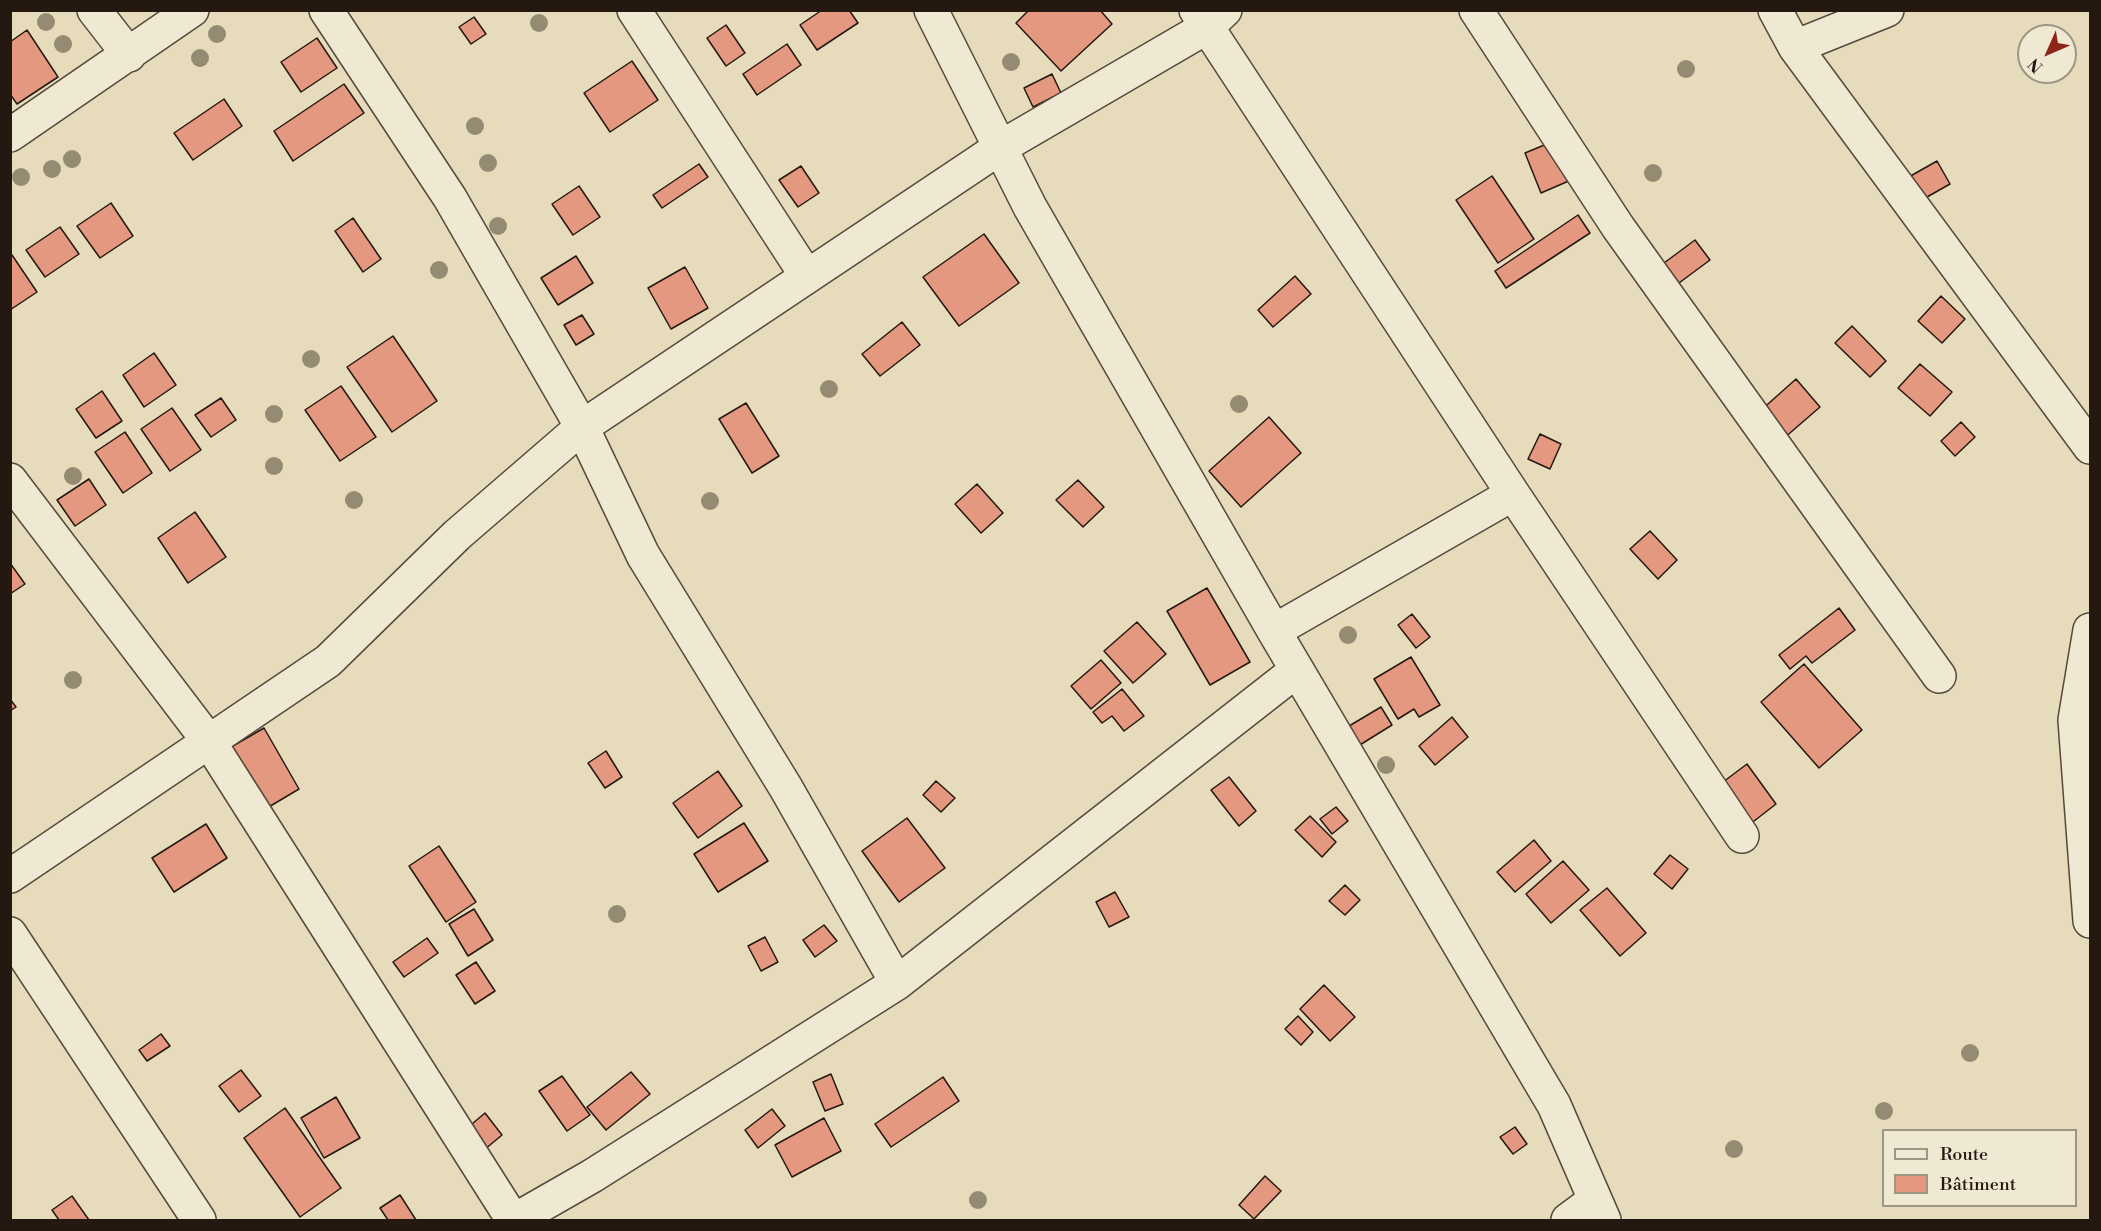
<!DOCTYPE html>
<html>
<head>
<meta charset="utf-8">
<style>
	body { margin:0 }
	#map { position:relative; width:2101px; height:1231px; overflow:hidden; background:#e6dbbb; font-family:"Libre Bodoni",serif }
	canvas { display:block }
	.frame { position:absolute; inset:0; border:12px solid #251811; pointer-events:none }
	.legend { position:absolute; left:1882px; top:1129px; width:195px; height:78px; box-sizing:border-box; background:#efe8d3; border:2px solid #9e9585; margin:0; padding:8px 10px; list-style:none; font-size:18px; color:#251811 }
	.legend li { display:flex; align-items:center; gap:12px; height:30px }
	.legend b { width:30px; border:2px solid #9e9585 }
	.north { position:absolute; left:2017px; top:24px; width:60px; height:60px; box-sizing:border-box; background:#efe8d3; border:2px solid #9e9585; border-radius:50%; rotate:225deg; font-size:16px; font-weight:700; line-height:24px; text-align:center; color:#251811 }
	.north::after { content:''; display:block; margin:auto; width:21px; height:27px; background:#8f2418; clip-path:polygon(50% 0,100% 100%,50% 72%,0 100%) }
</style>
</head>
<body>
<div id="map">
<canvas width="2101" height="1231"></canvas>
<div class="frame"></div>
<ul class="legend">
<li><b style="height:8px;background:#efe8d3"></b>Route</li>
<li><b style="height:16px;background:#e4987f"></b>Bâtiment</li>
</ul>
<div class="north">N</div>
</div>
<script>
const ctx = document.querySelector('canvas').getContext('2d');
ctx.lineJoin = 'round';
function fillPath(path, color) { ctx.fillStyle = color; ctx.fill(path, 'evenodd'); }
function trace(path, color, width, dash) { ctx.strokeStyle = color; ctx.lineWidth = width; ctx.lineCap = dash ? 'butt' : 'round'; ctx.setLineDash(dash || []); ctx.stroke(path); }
const building = new Path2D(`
	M 822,10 L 849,10 L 858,23 L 817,50 L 800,25 Z
	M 1029,10 L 1100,10 L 1112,24 L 1061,71 L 1016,23 Z
	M 474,17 L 486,34 L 471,44 L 459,27 Z
	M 726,25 L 745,53 L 726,66 L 707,38 Z
	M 27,30 L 58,77 L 17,104 L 10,94 L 10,42 Z
	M 317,38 L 337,68 L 301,92 L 281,62 Z
	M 787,44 L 801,65 L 757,95 L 743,74 Z
	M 632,61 L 658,100 L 610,132 L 584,93 Z
	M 1052,74 L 1061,93 L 1033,107 L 1024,88 Z
	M 344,84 L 364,113 L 293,161 L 274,131 Z
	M 224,99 L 242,126 L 193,160 L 174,133 Z
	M 1554,141 L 1571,180 L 1541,193 L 1525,153 Z
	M 1937,161 L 1950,184 L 1920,201 L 1907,178 Z
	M 699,164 L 708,177 L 662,208 L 653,195 Z
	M 801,166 L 819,193 L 798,207 L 779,180 Z
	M 1492,176 L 1534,239 L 1498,263 L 1456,200 Z
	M 579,186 L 600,217 L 573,235 L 552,204 Z
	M 111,203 L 133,236 L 100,258 L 77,226 Z
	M 1578,215 L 1590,233 L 1506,288 L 1495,271 Z
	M 353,218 L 381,259 L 363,272 L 335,231 Z
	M 60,227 L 79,254 L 45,277 L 26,250 Z
	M 984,234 L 1019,283 L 959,326 L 923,277 Z
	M 1695,240 L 1710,260 L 1679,283 L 1664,263 Z
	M 12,255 L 37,292 L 10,310 L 10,256 Z
	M 576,256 L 593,283 L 558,305 L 541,278 Z
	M 685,267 L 708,308 L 671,329 L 648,288 Z
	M 1295,276 L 1311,294 L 1273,327 L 1258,310 Z
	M 1941,296 L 1965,319 L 1942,343 L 1918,321 Z
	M 582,315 L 594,334 L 576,345 L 564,325 Z
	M 902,322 L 920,345 L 880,376 L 862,354 Z
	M 1852,326 L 1886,361 L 1870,377 L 1835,343 Z
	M 393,336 L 437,401 L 392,432 L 347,367 Z
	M 154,353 L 176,385 L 144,407 L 123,375 Z
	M 1920,364 L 1952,392 L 1930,416 L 1898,388 Z
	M 1796,379 L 1820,407 L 1783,439 L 1759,412 Z
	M 341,386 L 376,437 L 340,461 L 305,410 Z
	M 102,391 L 122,421 L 96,438 L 76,409 Z
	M 221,398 L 236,420 L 211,437 L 195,415 Z
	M 746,403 L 779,456 L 752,473 L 719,419 Z
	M 172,408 L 201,450 L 170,471 L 141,429 Z
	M 1269,417 L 1301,453 L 1241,507 L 1209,471 Z
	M 1961,422 L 1975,437 L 1955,456 L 1941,441 Z
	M 125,432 L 152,473 L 123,493 L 95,452 Z
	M 1540,434 L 1561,444 L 1550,469 L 1528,459 Z
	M 89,479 L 106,505 L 75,526 L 57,500 Z
	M 1078,480 L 1104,507 L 1083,527 L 1056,500 Z
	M 977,484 L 1003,513 L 981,533 L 955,504 Z
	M 195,512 L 226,557 L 188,583 L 158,538 Z
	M 1650,531 L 1677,560 L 1658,579 L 1630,549 Z
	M 10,563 L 25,584 L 10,594 Z
	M 1207,588 L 1250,662 L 1210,685 L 1167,611 Z
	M 1839,608 L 1855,630 L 1812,663 L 1806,656 L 1790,669 L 1779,655 Z
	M 1412,614 L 1430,637 L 1416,648 L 1398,625 Z
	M 1137,622 L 1166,654 L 1133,683 L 1104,651 Z
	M 1411,657 L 1440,705 L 1419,717 L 1414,709 L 1398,719 L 1374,679 Z
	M 1101,660 L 1121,683 L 1091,709 L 1071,686 Z
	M 1804,664 L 1862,730 L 1819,768 L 1761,702 Z
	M 1122,689 L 1144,716 L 1124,731 L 1112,716 L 1102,723 L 1093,712 Z
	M 10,699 L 16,707 L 10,711 Z
	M 1381,707 L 1392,725 L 1355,748 L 1344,729 Z
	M 1452,717 L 1468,737 L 1435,765 L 1419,746 Z
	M 264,728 L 299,789 L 262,811 L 226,750 Z
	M 606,751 L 622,777 L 605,788 L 588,763 Z
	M 1747,764 L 1776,804 L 1749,825 L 1719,785 Z
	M 718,771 L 742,806 L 698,838 L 673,803 Z
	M 1229,777 L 1256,811 L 1239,826 L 1211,790 Z
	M 936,781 L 955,798 L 941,812 L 923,795 Z
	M 1336,807 L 1348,821 L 1332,834 L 1320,819 Z
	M 1310,816 L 1336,842 L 1322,857 L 1295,830 Z
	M 907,818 L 945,868 L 899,902 L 862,851 Z
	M 744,823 L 768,861 L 718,892 L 694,854 Z
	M 206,824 L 227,858 L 174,892 L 152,858 Z
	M 1534,840 L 1551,861 L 1515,892 L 1497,872 Z
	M 439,846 L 476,902 L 446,922 L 409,866 Z
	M 1670,855 L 1688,869 L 1672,889 L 1654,874 Z
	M 1563,861 L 1589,890 L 1551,923 L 1526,894 Z
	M 1345,885 L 1360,900 L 1345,915 L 1329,901 Z
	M 1607,888 L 1646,933 L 1620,956 L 1580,910 Z
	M 1115,892 L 1129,917 L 1109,927 L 1096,902 Z
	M 474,909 L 493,940 L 468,956 L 449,924 Z
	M 824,925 L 837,941 L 815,957 L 803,940 Z
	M 765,937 L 778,962 L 761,971 L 748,946 Z
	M 427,938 L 438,953 L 404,977 L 393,962 Z
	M 476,962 L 495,991 L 475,1004 L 456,975 Z
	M 1324,985 L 1355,1017 L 1330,1041 L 1300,1009 Z
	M 1298,1016 L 1313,1032 L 1301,1045 L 1285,1029 Z
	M 161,1034 L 170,1046 L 147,1061 L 139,1050 Z
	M 241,1070 L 261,1096 L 239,1112 L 219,1086 Z
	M 631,1072 L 650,1094 L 606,1130 L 587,1107 Z
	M 831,1074 L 843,1104 L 825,1111 L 813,1082 Z
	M 562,1076 L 590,1115 L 567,1131 L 539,1091 Z
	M 943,1077 L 959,1101 L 891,1147 L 875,1124 Z
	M 336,1097 L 360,1138 L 324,1158 L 301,1118 Z
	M 285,1108 L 341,1188 L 300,1217 L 244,1138 Z
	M 772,1109 L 785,1126 L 758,1148 L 745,1130 Z
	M 485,1113 L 502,1135 L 484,1150 L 466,1129 Z
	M 824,1118 L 841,1151 L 792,1177 L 775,1145 Z
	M 1515,1127 L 1527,1144 L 1513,1154 L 1500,1137 Z
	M 1265,1176 L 1281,1191 L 1254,1219 L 1239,1205 Z
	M 400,1195 L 416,1220 L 388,1220 L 380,1208 Z
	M 72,1196 L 89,1220 L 59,1220 L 52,1210 Z`);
fillPath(building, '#e4987f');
trace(building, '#251811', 1.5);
const minor = new Path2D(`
	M 94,10 L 129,55
	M 326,10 L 450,198 L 582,427 L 643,555 L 786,788 L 897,983
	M 634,10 L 806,275
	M 931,10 L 1030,207 L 1274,631 L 1554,1105 L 1604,1220
	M 1196,10 L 1513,494 L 1742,836
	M 1476,10 L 1618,227 L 1939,676
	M 1775,10 L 1795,47 L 2090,447
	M 1795,47 L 1887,10
	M 10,135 L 192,10
	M 10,480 L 210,743 L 513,1220
	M 2090,630 L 2075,720 L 2090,921
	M 1274,631 L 1513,494
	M 10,876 L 328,661 L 457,535 L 582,427 L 1001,147 L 1207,27 L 1225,10
	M 10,934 L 199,1220
	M 515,1220 L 592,1176 L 897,983 L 1297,670
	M 1568,1220 L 1595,1200`);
trace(minor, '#55493c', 36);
trace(minor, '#efe8d3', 33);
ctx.fillStyle = '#948b72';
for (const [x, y] of [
	[46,22],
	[539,23],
	[217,34],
	[63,44],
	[200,58],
	[1011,62],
	[1686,69],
	[475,126],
	[72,159],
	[488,163],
	[52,169],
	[1653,173],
	[21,177],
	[498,226],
	[439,270],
	[311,359],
	[829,389],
	[1239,404],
	[274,414],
	[274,466],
	[73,476],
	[354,500],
	[710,501],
	[1348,635],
	[73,680],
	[1386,765],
	[617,914],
	[1970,1053],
	[1884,1111],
	[1734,1149],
	[978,1200]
]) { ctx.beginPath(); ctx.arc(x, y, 9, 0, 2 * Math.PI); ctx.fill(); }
</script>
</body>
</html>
